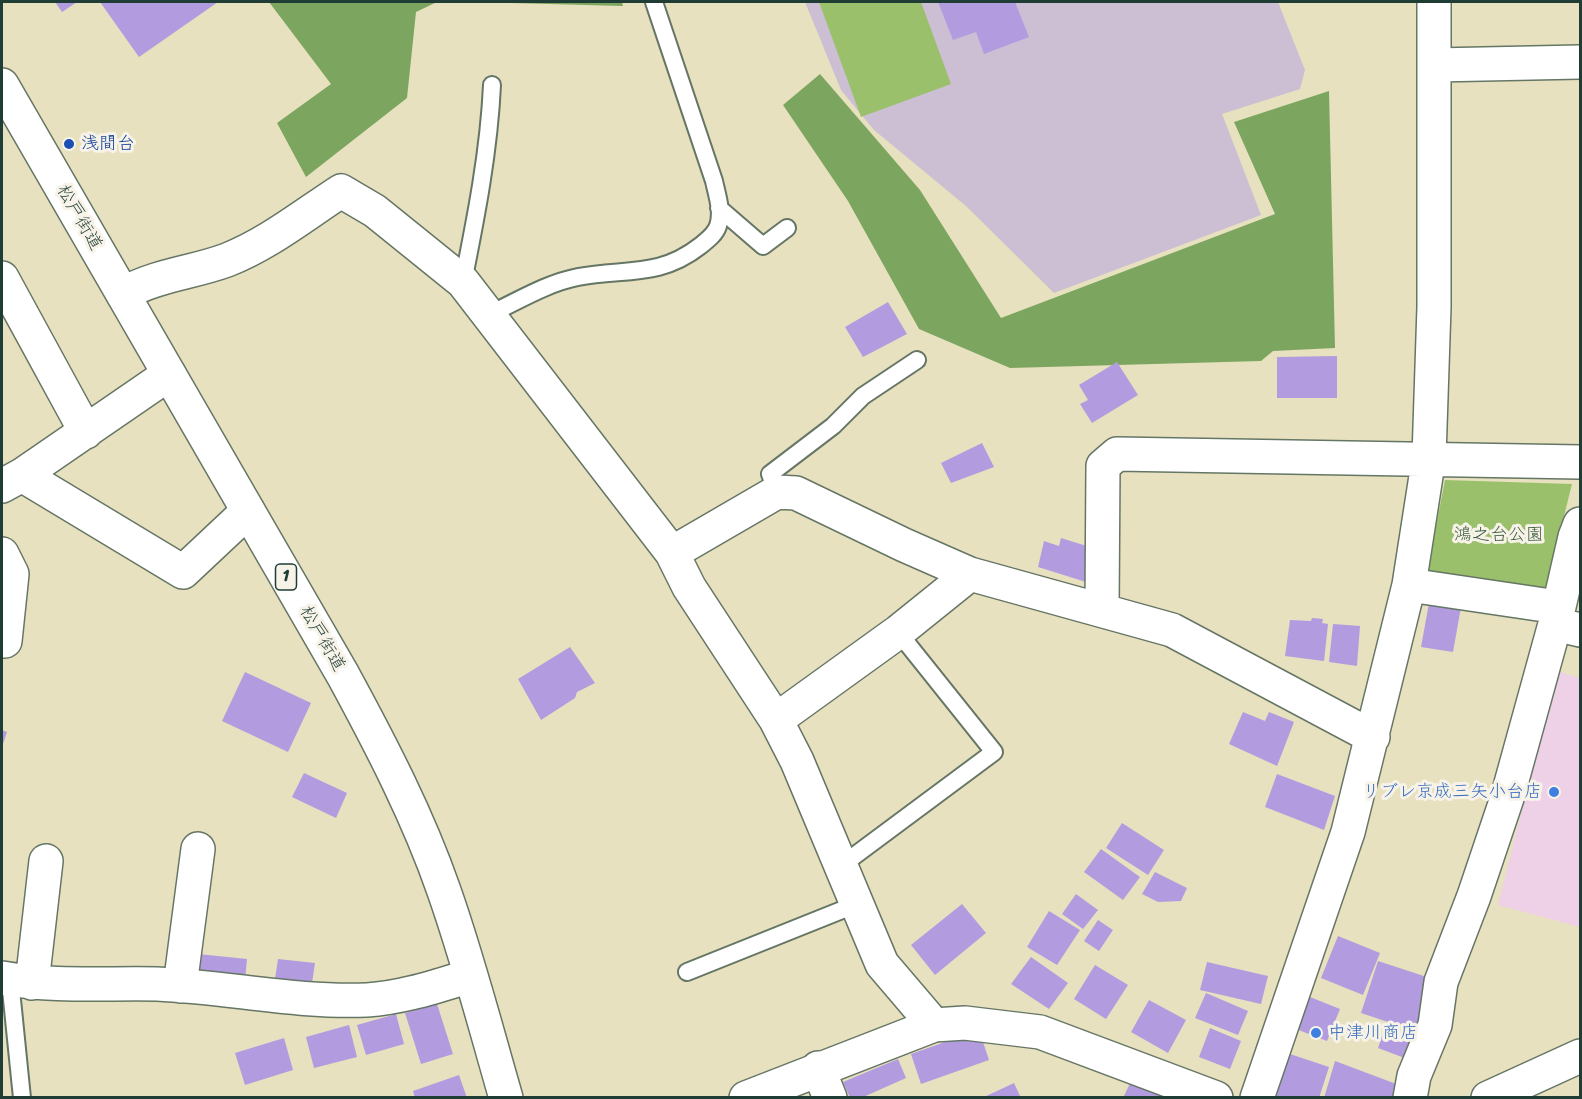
<!DOCTYPE html>
<html>
<head>
<meta charset="utf-8">
<style>
	body { margin:0 }
	#map { position:relative; width:1582px; height:1099px; overflow:hidden; background:#e7e1bf; font-family:Sriracha,sans-serif }
	canvas { display:block }
	.frame { position:absolute; inset:0; border:3px solid #1f3d34; pointer-events:none }
</style>
</head>
<body>
<div id="map">
<canvas width="1582" height="1099"></canvas>
<div class="frame"></div>
</div>
<script>
const ctx = document.querySelector('canvas').getContext('2d');
ctx.lineJoin = 'round';
function fillPath(path, color) { ctx.fillStyle = color; ctx.fill(path, 'evenodd'); }
function trace(path, color, width, dash) { ctx.strokeStyle = color; ctx.lineWidth = width; ctx.lineCap = dash ? 'butt' : 'round'; ctx.setLineDash(dash || []); ctx.stroke(path); }
function label(font, color, halo, rows, align = 'center') {
  ctx.font = font + ' Sriracha,"Klee One",sans-serif'; ctx.lineWidth = 6; ctx.setLineDash([]); ctx.textBaseline = 'middle'; ctx.strokeStyle = halo; ctx.fillStyle = color; for (const [text, x, y, turn = 0] of rows) {
    ctx.save(); ctx.translate(x, y); ctx.rotate((+turn || 0) * Math.PI / 180); ctx.textAlign = isNaN(turn) ? turn : align; if (halo) ctx.strokeText(text, 0, 0); ctx.fillText(text, 0, 0); ctx.restore();
  }
}
fillPath(new Path2D(`
	M 1557,671 L 1580,678 L 1580,927 L 1498,905 Z`), '#eed0e7');
fillPath(new Path2D(`
	M 805,2 L 1278,2 L 1305,70 L 1300,89 L 1222,114 L 1261,215 L 1054,293 L 966,206 L 874,130 L 841,90 Z`), '#ccbed3');
fillPath(new Path2D(`
	M 819,2 L 921,2 L 951,84 L 861,117 Z
	M 1445,480 L 1572,484 L 1544,596 L 1426,578 Z`), '#9bc06b');
fillPath(new Path2D(`
	M 269,2 L 437,2 L 416,12 L 407,98 L 306,177 L 277,123 L 331,84 Z
	M 474,2 L 622,2 L 623,6 Z
	M 820,74 L 920,190 L 1001,318 L 1275,214 L 1234,122 L 1329,91 L 1335,348 L 1273,351 L 1261,361 L 1010,368 L 919,329 L 848,201 L 783,105 Z`), '#7ca65f');
fillPath(new Path2D(`
	M 55,2 L 77,2 L 62,12 Z
	M 100,2 L 218,2 L 139,57 Z
	M 938,2 L 1015,2 L 1029,37 L 984,54 L 976,32 L 953,40 Z
	M 888,302 L 907,334 L 863,357 L 845,327 Z
	M 1337,356 L 1337,398 L 1277,398 L 1277,357 Z
	M 1117,362 L 1138,395 L 1092,423 L 1080,404 L 1088,400 L 1079,385 Z
	M 982,443 L 994,467 L 951,483 L 941,463 Z
	M 1061,538 L 1093,548 L 1086,582 L 1038,567 L 1044,541 L 1059,546 Z
	M 1429,603 L 1461,607 L 1453,652 L 1421,647 Z
	M 1312,618 L 1323,619 L 1322,623 L 1328,624 L 1324,661 L 1285,656 L 1290,620 L 1311,621 Z
	M 1333,624 L 1360,626 L 1357,666 L 1329,662 Z
	M 570,647 L 595,683 L 577,692 L 575,698 L 541,720 L 518,679 Z
	M 245,672 L 311,703 L 288,752 L 222,721 Z
	M 1243,712 L 1265,721 L 1269,712 L 1294,722 L 1277,766 L 1229,744 Z
	M 2,730 L 7,732 L 2,747 Z
	M 304,773 L 347,793 L 336,818 L 292,797 Z
	M 1277,774 L 1335,796 L 1324,830 L 1265,807 Z
	M 1122,823 L 1164,850 L 1148,875 L 1106,848 Z
	M 1101,849 L 1140,877 L 1123,900 L 1084,872 Z
	M 1155,872 L 1187,888 L 1181,901 L 1158,902 L 1142,894 Z
	M 1076,894 L 1098,910 L 1083,929 L 1062,914 Z
	M 962,904 L 986,933 L 935,975 L 911,945 Z
	M 1049,911 L 1080,930 L 1057,965 L 1027,947 Z
	M 1098,920 L 1113,930 L 1099,951 L 1084,941 Z
	M 1338,936 L 1380,953 L 1363,995 L 1321,978 Z
	M 198,954 L 247,959 L 245,980 L 196,974 Z
	M 1031,957 L 1068,983 L 1049,1009 L 1011,984 Z
	M 278,959 L 315,963 L 312,983 L 275,979 Z
	M 1378,961 L 1433,979 L 1415,1031 L 1361,1013 Z
	M 1207,962 L 1268,976 L 1261,1004 L 1200,990 Z
	M 1095,965 L 1128,985 L 1106,1019 L 1074,999 Z
	M 1206,993 L 1248,1011 L 1238,1035 L 1195,1018 Z
	M 1310,997 L 1340,1009 L 1327,1041 L 1296,1029 Z
	M 1149,1000 L 1186,1020 L 1168,1053 L 1131,1032 Z
	M 437,1004 L 453,1054 L 421,1064 L 405,1013 Z
	M 396,1014 L 404,1044 L 366,1055 L 357,1025 Z
	M 349,1025 L 357,1057 L 314,1068 L 306,1037 Z
	M 1210,1028 L 1241,1041 L 1230,1069 L 1199,1057 Z
	M 979,1030 L 989,1060 L 921,1084 L 911,1054 Z
	M 1384,1030 L 1416,1042 L 1410,1060 L 1378,1048 Z
	M 284,1038 L 293,1070 L 245,1085 L 235,1053 Z
	M 1290,1054 L 1329,1067 L 1319,1098 L 1276,1098 Z
	M 898,1059 L 906,1078 L 861,1098 L 850,1098 L 843,1082 Z
	M 1335,1061 L 1399,1085 L 1394,1098 L 1324,1098 Z
	M 459,1075 L 467,1098 L 415,1098 L 413,1091 Z
	M 1132,1079 L 1178,1098 L 1123,1098 Z
	M 1014,1083 L 1021,1098 L 982,1098 Z`), '#b29cdf');
const service = new Path2D(`
	M 719,208 L 763,246 L 787,228
	M 463,282 C 476,217 489,151 492,85
	M 490,314 C 518,301 547,283 578,277 C 625,268 659,278 700,246 C 706,241 715,235 718,226 C 723,212 717,195 714,181 L 654,2
	M 777,492 L 770,474 L 833,426 L 863,396 L 917,360
	M 842,865 L 994,752 L 898,632
	M 687,972 L 857,904
	M 10,980 L 22,1098`);
const minor = new Path2D(`
	M 1435,65 L 1580,62
	M 2,278 L 86,432
	M 123,294 C 156,275 192,273 227,260 C 268,244 304,215 341,191 L 375,211 L 463,282 L 672,553 L 689,587 L 776,720 L 797,761 L 882,964 L 934,1025
	M 22,475 L 183,572 L 248,511
	M 2,486 L 22,475 L 169,374
	M 1580,524 L 1575,537 L 1555,624 L 1580,630
	M 672,553 L 777,492 L 796,493 L 904,545 L 970,574 L 1172,630 L 1373,737
	M 2,554 L 12,574 L 5,641 L 2,641
	M 1409,585 L 1558,607
	M 1102,610 L 1103,466 L 1117,454 L 1580,462
	M 776,720 L 898,632 L 970,574
	M 2,978 C 53,987 105,983 157,984 C 227,987 297,1003 367,1000 C 402,998 437,986 470,976
	M 32,983 L 46,861
	M 180,986 L 198,849
	M 818,1068 L 830,1098
	M 1257,1098 L 1348,832 L 1409,585 L 1429,457 L 1434,307 L 1434,2
	M 1410,1098 L 1414,1076 L 1435,1025 L 1441,982 L 1474,896 L 1507,798 L 1555,624`);
const tertiary = new Path2D(`
	M 746,1098 L 934,1025 L 965,1023 L 1040,1032 L 1216,1098
	M 1488,1098 L 1580,1056`);
const primary = new Path2D(`
	M 2,85 L 343,675 C 381,745 418,816 444,891 C 468,959 486,1029 506,1098`);
trace(service, '#657665', 20);
trace(minor, '#657665', 36);
trace(tertiary, '#657665', 36);
trace(primary, '#657665', 36);
trace(service, '#fff', 16);
trace(minor, '#fff', 33);
trace(tertiary, '#fff', 33);
trace(primary, '#fff', 33);
for (const [x, y, r, color] of [
	[69,144,6,"#1a4fb4"],
	[1554,792,6,"#3f7fe0"],
	[1316,1033,6,"#3f7fe0"]
]) { const dot = new Path2D(); dot.arc(x, y, r, 0, 2 * Math.PI); ctx.fillStyle = color; ctx.fill(dot); trace(dot, '#f7f3e8', 2); }
for (const [x, y, w] of [
	[286,577,21]
]) { const box = new Path2D(); box.roundRect(x - w / 2, y - 13, w, 26, 4.5); ctx.fillStyle = '#f7f3e8'; ctx.fill(box); trace(box, '#1f3d34', 1.5); }
label('bold 16px', '#1f3d34', null, [
	["1",286,577]
]);
label('18px', '#164399', '#f7f3e8', [
	["浅間台",81,144]
], 'left');
label('18px', '#1f3d34', '#f7f3e8', [
	["松戸街道",79,218,60],
	["松戸街道",322,639,60]
]);
label('18px', '#3e5e42', '#f7f3e8', [
	["鴻之台公園",1499,535]
]);
label('18px', '#366cbe', '#f7f3e8', [
	["リブレ京成三矢小台店",1542,792],
	["中津川商店",1328,1033,"left"]
], 'right');
</script>
</body>
</html>
